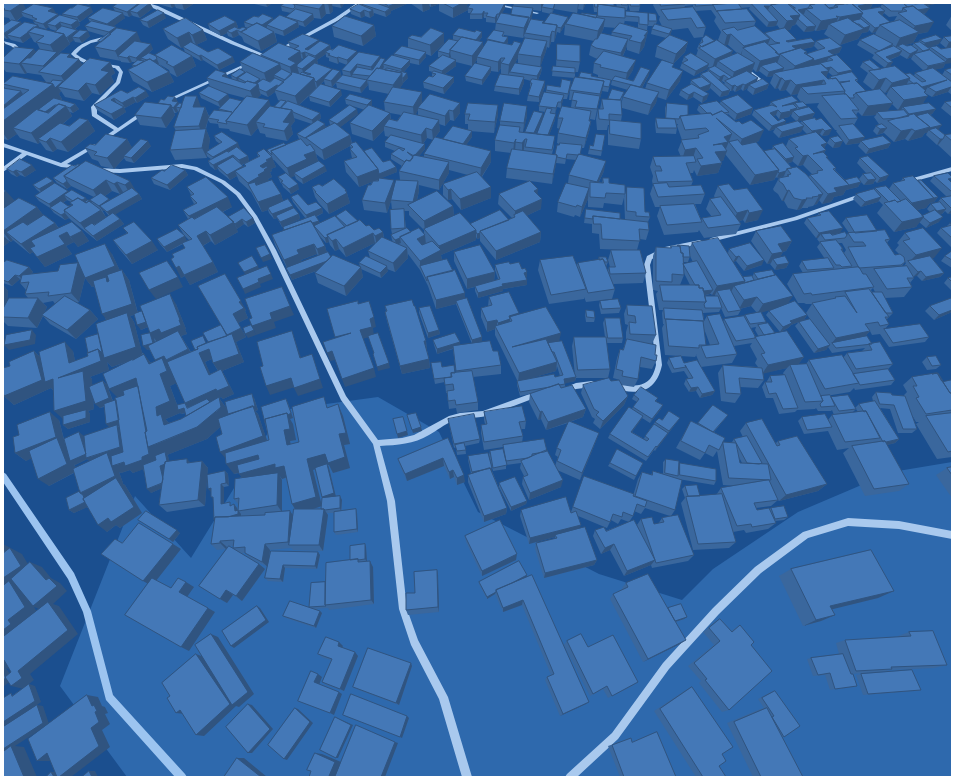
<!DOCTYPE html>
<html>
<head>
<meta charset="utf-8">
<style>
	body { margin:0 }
	#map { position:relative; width:955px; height:780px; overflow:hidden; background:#1b4f8f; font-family:Overpass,sans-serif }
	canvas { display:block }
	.frame { position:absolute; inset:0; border:4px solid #fff; pointer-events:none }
</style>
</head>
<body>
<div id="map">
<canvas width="955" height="780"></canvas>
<div class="frame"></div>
</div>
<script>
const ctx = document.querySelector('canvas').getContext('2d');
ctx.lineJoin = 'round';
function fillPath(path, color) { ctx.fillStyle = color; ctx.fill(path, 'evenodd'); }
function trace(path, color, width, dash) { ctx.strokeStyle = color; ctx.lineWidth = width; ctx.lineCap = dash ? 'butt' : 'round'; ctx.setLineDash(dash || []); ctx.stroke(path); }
fillPath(new Path2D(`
	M 378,397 L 439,432 L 478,512 L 599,574 L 682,600 L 713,569 L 798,512 L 892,472 L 952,462 L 952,777 L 127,777 L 60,686 L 135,496 L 191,558 L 282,410 Z`), '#2e69ad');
fillPath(new Path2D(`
	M 3,472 L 6,474 L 74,573 L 91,611 L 113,695 L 185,774 L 187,777 L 175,777 L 106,700 L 83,612 L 68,579 L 3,482 Z`), '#9cc4f0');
fillPath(new Path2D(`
	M 142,3 L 148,3 L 158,6 L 235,42 L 268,56 L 264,57 L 231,44 Z
	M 357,3 L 362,3 L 339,20 L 281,51 L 277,50 L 335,18 Z
	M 486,3 L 494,3 L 539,13 L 537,14 Z
	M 105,37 L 110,37 L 112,38 L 91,43 L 82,48 L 76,54 C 88,64 104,63 119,66 L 123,72 L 120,83 L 97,107 L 97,114 L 118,128 L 141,112 L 143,111 L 146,113 L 103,142 L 101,141 L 101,139 L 114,130 L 92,116 L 91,107 L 116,82 L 119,72 L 115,68 C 100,66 82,66 71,54 C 79,43 92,39 105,37 Z
	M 3,41 L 15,44 L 24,52 L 20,53 L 11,46 L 3,43 Z
	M 247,63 L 251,64 L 168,102 L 164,101 Z
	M 742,67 L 746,67 L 765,82 L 765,84 L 761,84 L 742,69 Z
	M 3,143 L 61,163 L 92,145 L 94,144 L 97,146 L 67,164 L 81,167 L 81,169 L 61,167 L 27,155 L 3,172 L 3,167 L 22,153 L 3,147 Z
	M 182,164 L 197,167 L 225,181 L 240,193 L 257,216 L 276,250 L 346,396 L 378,440 L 402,438 L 414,435 L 449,416 L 460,413 L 483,411 L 538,391 L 540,392 L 542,394 L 540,396 L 490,415 C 478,419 465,417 453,421 C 444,424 437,431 429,435 C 414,444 397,445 380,446 L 395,501 L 407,609 L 418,640 L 448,697 L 472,777 L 462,777 L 439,699 L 411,645 L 399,609 L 387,501 L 373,444 L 341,400 L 270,250 L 253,218 L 236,195 L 221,183 L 194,170 L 182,168 L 120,173 L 97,172 L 94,170 L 97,168 L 120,169 Z
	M 952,167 L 952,171 L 908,183 L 905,181 L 906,180 Z
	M 863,193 L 865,194 L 865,196 L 797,220 L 711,242 L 708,240 L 711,238 L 794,217 Z
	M 700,240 L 703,242 L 702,244 L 670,250 L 652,259 L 650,265 L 662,365 C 656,393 637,396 613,388 L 612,386 L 613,384 C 617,383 621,384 625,385 C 643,387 652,383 656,365 L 644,265 L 647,256 L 665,247 Z
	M 592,381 L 594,382 L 595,384 L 594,386 L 592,387 L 576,389 L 566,393 L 564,392 L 562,390 L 564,388 L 576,383 Z
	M 848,518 L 899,521 L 952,531 L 952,539 L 899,529 L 848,526 L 808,538 L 761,573 L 719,614 L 669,669 L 618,739 L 577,777 L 565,777 L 567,774 L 612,733 L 663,663 L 713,608 L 755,567 L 803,532 Z`), '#a9c9ee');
fillPath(new Path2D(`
	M 3,3 L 26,9 L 56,13 L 59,16 L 63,16 L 62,14 L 93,12 L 80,22 L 79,22 L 80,25 L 75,29 L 77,30 L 78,31 L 90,36 L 82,43 L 75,42 L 74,40 L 69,43 L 70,44 L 58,54 L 59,55 L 70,54 L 71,57 L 83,65 L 110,62 L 115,73 L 111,76 L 114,82 L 100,95 L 92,93 L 84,101 L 65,97 L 61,91 L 59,94 L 62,99 L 61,100 L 75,104 L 79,109 L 73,113 L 70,112 L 72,116 L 63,124 L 69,126 L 88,120 L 95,131 L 68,152 L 57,149 L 53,152 L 46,150 L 40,142 L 38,144 L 20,138 L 17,134 L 8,140 L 3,139 L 3,88 L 5,88 L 3,85 L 3,84 L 44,82 L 50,83 L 46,82 L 41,75 L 28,73 L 27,73 L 25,74 L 6,72 L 3,68 L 3,58 L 36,52 L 40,49 L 37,43 L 34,42 L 31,37 L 23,43 L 11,40 L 9,38 L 7,39 L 3,38 L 3,23 L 5,24 L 5,25 L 11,21 L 10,20 L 9,18 L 3,17 ZM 23,16 L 24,17 L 34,20 L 33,21 L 35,24 L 22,24 L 17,21 ZM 39,27 L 46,29 L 49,27 L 50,29 L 56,31 L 55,32 L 40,29 Z
	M 83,3 L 93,3 L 89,5 Z
	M 155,3 L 195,3 L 184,10 L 176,8 L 175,6 L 172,8 Z
	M 250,3 L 272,3 L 267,7 Z
	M 285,3 L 345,3 L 341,8 L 332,6 L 333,11 L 330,14 L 326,14 L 321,19 L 314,18 L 314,19 L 305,27 L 299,25 L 299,27 L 284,36 L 275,33 L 277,42 L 261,51 L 244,42 L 242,37 L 239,35 L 233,38 L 228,36 L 227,33 L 221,36 L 210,30 L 208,24 L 236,22 L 238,27 L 237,28 L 239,29 L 247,29 L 248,28 L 245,27 L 244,22 L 258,17 L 273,20 L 286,18 L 286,17 L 291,13 L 282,11 L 281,6 Z
	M 381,3 L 409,3 L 391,11 L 391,13 L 386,17 L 374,13 L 374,15 L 370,18 L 365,16 L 361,18 L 351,14 L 350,9 L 361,5 L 361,4 L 381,5 Z
	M 410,3 L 468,3 L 468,5 L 467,5 L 468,10 L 453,18 L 439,11 L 439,4 L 431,7 L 429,6 L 430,9 L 423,12 Z
	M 505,3 L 505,8 L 502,13 L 511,15 L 514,3 L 586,3 L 583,10 L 578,9 L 577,13 L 554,9 L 552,14 L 568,17 L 568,21 L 581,14 L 597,15 L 597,12 L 594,12 L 593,3 L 614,3 L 614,6 L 617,7 L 616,3 L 627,3 L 628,5 L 627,10 L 625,10 L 625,14 L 648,18 L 649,13 L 657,21 L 656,24 L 662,26 L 659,20 L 660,16 L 659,16 L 653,5 L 654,3 L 712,3 L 713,5 L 711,10 L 695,11 L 706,27 L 703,37 L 694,38 L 688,28 L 672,30 L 670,35 L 688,42 L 685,52 L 673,64 L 673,67 L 680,81 L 666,100 L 657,97 L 656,103 L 648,115 L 622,108 L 622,115 L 621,121 L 641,139 L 639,149 L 608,145 L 608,131 L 609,125 L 608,125 L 607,130 L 597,130 L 596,119 L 598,109 L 600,109 L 602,99 L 608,99 L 624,92 L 621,102 L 621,105 L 623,97 L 628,90 L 611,85 L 612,80 L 611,80 L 608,92 L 602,91 L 599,101 L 595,120 L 590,119 L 590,121 L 591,121 L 589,132 L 584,148 L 581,148 L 580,155 L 604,171 L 599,182 L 602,183 L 603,178 L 625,194 L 622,205 L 604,203 L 603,208 L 588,207 L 588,194 L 588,199 L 580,217 L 575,215 L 574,217 L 557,212 L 558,202 L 568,183 L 569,175 L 576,160 L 566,159 L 565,164 L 556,163 L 552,184 L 530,181 L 537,194 L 541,209 L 526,216 L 541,232 L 540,242 L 496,260 L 480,241 L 480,238 L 477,239 L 476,237 L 476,240 L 441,255 L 442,260 L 465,299 L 482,337 L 482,341 L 475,343 L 493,351 L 501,365 L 501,374 L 473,377 L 478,402 L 478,410 L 457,413 L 456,408 L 449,409 L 447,393 L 446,393 L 445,382 L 435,384 L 431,363 L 456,373 L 453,349 L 437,354 L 434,345 L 433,340 L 460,342 L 460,345 L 472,344 L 456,304 L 436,309 L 428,286 L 420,270 L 408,254 L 408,258 L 395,272 L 387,269 L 388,271 L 381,278 L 361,269 L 363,277 L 346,296 L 318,283 L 315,273 L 319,270 L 292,280 L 288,273 L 286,268 L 287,268 L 275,245 L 272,235 L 284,231 L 283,227 L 306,219 L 293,202 L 291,197 L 308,205 L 322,208 L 323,213 L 316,217 L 320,223 L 336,218 L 336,216 L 358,221 L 366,226 L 374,230 L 383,232 L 384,238 L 393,242 L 392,240 L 391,235 L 392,234 L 391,229 L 392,210 L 391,201 L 387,213 L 364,210 L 362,200 L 372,182 L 359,187 L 346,172 L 344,161 L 352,158 L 350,149 L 351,148 L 350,146 L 324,160 L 316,154 L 318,161 L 309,165 L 309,166 L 327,171 L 303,184 L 296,179 L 295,176 L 290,177 L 299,189 L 291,194 L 283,187 L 282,184 L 280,182 L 278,177 L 286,173 L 274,160 L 273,160 L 276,167 L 271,169 L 272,171 L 270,172 L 272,177 L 268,179 L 269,181 L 281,194 L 283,201 L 293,208 L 299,214 L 300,219 L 282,227 L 277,218 L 274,219 L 269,213 L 268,210 L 262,212 L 251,192 L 239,181 L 237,176 L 230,180 L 219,171 L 218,169 L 215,170 L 210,166 L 208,161 L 211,159 L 208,157 L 207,156 L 207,158 L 175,160 L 170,150 L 176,131 L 174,127 L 179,112 L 178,111 L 176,113 L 174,113 L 175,115 L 166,128 L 140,125 L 135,115 L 164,100 L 175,97 L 179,104 L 201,107 L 205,107 L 209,116 L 220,111 L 219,109 L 224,104 L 220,107 L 201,98 L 199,93 L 210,87 L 207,78 L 226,73 L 228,78 L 232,79 L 231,75 L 243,71 L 240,62 L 262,57 L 261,55 L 290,47 L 288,42 L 319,42 L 330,45 L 331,49 L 380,56 L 380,58 L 386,62 L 394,56 L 394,54 L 408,47 L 408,38 L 444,43 L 431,56 L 426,54 L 426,57 L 419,65 L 410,63 L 410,65 L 404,72 L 408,78 L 403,83 L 400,88 L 422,102 L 422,103 L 460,103 L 460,113 L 454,121 L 450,120 L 445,126 L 439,124 L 440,131 L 433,140 L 427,138 L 423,144 L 425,149 L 419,156 L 424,157 L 424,154 L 443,139 L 468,130 L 468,124 L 465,124 L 465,114 L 498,105 L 498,115 L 494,133 L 469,131 L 472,137 L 466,145 L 491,162 L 482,177 L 491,198 L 461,210 L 452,199 L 448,200 L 443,195 L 443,184 L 468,175 L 449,170 L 449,173 L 439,190 L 419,185 L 419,191 L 417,200 L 453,206 L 454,216 L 470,224 L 509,220 L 512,218 L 498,204 L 499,194 L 529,181 L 506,178 L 507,168 L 511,153 L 495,151 L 495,140 L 500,125 L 500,121 L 527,116 L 523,132 L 525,132 L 543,113 L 543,118 L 536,133 L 537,134 L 545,112 L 539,111 L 539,106 L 546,92 L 546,90 L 560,87 L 571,86 L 567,99 L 563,99 L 561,108 L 557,107 L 555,114 L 551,113 L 555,120 L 549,135 L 554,146 L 552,154 L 555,154 L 559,144 L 557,143 L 558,133 L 560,129 L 557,128 L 558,118 L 571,107 L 572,100 L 569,100 L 570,90 L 574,78 L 552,76 L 553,66 L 556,67 L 557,44 L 580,62 L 578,72 L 575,72 L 575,77 L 579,77 L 592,76 L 608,79 L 598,77 L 598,75 L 593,73 L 594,63 L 598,59 L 595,58 L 589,55 L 591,45 L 594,41 L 564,35 L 565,25 L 560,33 L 557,32 L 556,36 L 554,42 L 551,42 L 549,48 L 547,47 L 546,51 L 540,67 L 542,67 L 541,73 L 538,80 L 545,86 L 539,102 L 527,101 L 528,95 L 530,88 L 530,83 L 531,81 L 524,79 L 524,83 L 519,95 L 494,91 L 495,86 L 501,74 L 501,68 L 498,72 L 491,71 L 491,72 L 482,85 L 466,81 L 465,76 L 477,64 L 477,60 L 472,66 L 456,62 L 456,66 L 445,74 L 454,82 L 444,94 L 424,88 L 423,82 L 432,77 L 432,73 L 433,72 L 429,71 L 429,66 L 440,57 L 438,57 L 438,51 L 453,40 L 453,35 L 475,32 L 482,32 L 482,37 L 479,41 L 483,48 L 487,42 L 487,39 L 495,30 L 496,23 L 498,19 L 497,19 L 495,23 L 486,22 L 486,18 L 484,18 L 484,16 L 482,19 L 470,19 L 470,13 L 468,13 L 468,8 ZM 693,5 L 693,7 L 695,10 L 684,8 L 685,6 ZM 542,8 L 542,12 L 551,14 L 544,23 L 531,19 L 533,10 L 541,11 ZM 625,20 L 625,21 L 638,22 L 638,28 L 624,24 ZM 648,22 L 648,26 L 654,26 L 652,29 L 651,34 L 666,38 L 657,46 L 655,57 L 669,62 L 647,83 L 645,89 L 642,88 L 649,75 L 633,81 L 627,79 L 633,70 L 623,56 L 626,49 L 627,46 L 627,50 L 639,54 L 644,47 L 648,31 L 644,30 L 647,30 ZM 604,27 L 616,28 L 612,32 L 611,36 L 601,34 L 603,30 ZM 504,35 L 523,38 L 525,36 L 524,39 L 521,47 L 507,44 L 508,42 L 508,37 L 504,36 ZM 326,54 L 326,57 L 329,58 L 329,61 L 338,64 L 339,62 L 347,65 L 342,70 L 343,75 L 341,76 L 340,71 L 332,70 L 317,64 L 318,63 L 317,60 ZM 306,57 L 307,57 L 302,61 L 301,58 L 303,59 ZM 518,58 L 518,63 L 515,63 ZM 324,81 L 325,85 L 332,87 L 336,83 L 337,88 L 361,93 L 368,85 L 368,81 L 369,90 L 389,94 L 384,102 L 385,111 L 371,106 L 372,105 L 345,99 L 346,104 L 365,110 L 350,123 L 352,134 L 373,141 L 384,130 L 385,136 L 389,137 L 385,142 L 385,147 L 395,151 L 391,154 L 391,159 L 402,166 L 399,171 L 400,180 L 395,186 L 381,178 L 397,172 L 396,167 L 383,162 L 364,151 L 352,143 L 350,135 L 340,127 L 358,114 L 329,120 L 330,125 L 326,127 L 318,121 L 321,118 L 320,113 L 299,105 L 309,96 L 310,101 L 330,107 L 342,95 L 321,84 ZM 222,92 L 245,98 L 242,101 L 230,99 ZM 275,92 L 278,100 L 280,101 L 274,107 L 270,106 L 257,98 L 261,95 L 261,94 L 268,97 ZM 418,110 L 418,115 L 415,115 ZM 390,113 L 401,115 L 397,121 L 391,119 ZM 294,118 L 312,124 L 297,134 L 299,139 L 286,145 L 267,150 L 268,153 L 257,153 L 258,157 L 244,164 L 245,166 L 244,167 L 242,165 L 249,161 L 248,156 L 239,148 L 240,148 L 214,136 L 216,141 L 220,144 L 208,150 L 210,139 L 206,129 L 208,120 L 210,123 L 218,124 L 219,128 L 229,129 L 230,131 L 251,136 L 258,128 L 260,133 L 265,134 L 266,137 L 287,141 L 293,134 L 291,126 L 295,121 ZM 404,211 L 409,211 L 409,215 L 424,230 L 424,234 L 411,232 L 406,228 ZM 317,233 L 326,243 L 329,242 L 330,245 L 335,251 L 339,249 L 346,257 L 375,243 L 375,244 L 368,251 L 370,258 L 359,263 L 360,267 L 331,257 L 327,253 L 325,246 ZM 317,254 L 318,256 L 302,262 L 301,260 Z
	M 628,3 L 640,3 L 640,6 L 639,11 L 630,11 Z
	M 717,3 L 729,3 L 729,4 L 733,4 L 732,3 L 776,3 L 776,4 L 788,4 L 788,3 L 873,3 L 870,9 L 880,8 L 882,4 L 888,3 L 914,3 L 915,4 L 917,3 L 916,3 L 935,3 L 935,4 L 926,6 L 926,13 L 923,14 L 928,32 L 918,34 L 913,43 L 905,45 L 907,46 L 912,46 L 914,43 L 918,42 L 920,40 L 939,44 L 928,47 L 929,48 L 930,47 L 941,49 L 946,48 L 940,43 L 944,37 L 952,36 L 952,47 L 945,64 L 943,68 L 935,69 L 942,75 L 945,70 L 952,68 L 952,95 L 948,92 L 932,97 L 925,93 L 923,104 L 936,109 L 932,114 L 930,115 L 938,130 L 945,135 L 952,134 L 952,158 L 938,145 L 939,144 L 937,145 L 926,135 L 927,133 L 925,133 L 922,137 L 908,141 L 905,139 L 894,142 L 884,133 L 877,135 L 873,131 L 876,126 L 879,124 L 874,117 L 876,115 L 862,116 L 858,112 L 856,115 L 858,118 L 854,125 L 862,141 L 891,143 L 888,148 L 866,154 L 858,146 L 860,143 L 846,145 L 836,131 L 837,130 L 835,130 L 817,107 L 819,103 L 805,104 L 807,108 L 815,113 L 812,118 L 798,121 L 800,123 L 802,121 L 815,118 L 829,135 L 822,136 L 820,134 L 818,134 L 827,143 L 830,138 L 840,147 L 833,148 L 827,143 L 824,148 L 826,150 L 824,153 L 827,158 L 836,168 L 835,170 L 845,180 L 859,179 L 863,174 L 867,174 L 857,163 L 860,158 L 886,180 L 877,183 L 875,181 L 873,184 L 864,185 L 861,182 L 858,187 L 846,190 L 843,195 L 834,197 L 831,202 L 822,204 L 819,200 L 817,204 L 814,205 L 813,206 L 808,207 L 808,208 L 802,208 L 801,209 L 797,210 L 788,208 L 784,201 L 782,201 L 778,194 L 774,191 L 773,189 L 779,178 L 783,177 L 784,176 L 777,178 L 776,177 L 774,180 L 750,185 L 725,154 L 723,161 L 721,161 L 722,163 L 718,173 L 697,176 L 694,170 L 693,173 L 690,173 L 693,181 L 691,186 L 705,194 L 701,204 L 695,204 L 701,220 L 702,218 L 712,217 L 706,209 L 710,199 L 715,198 L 714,196 L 718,186 L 734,190 L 758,220 L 745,223 L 743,220 L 739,221 L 741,224 L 736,234 L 704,238 L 699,230 L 698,232 L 664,235 L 657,216 L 660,207 L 655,207 L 650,194 L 653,185 L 652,181 L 653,176 L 650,167 L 653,157 L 681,157 L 678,150 L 682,140 L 677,126 L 678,124 L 676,124 L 677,128 L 676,134 L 656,133 L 655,124 L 656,118 L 665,119 L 665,108 L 667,103 L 688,115 L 701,114 L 697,110 L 699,105 L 720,103 L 721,101 L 753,108 L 751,114 L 735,120 L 728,114 L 727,115 L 759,141 L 754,143 L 764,151 L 772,149 L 773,146 L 786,146 L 789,139 L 807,134 L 802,129 L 801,132 L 779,138 L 773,132 L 775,129 L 769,131 L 752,115 L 754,110 L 769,106 L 771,102 L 798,101 L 797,103 L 801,102 L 797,97 L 798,94 L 791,95 L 786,90 L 780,91 L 778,88 L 775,89 L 770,83 L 773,76 L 767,77 L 759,71 L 756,72 L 753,69 L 751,73 L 758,78 L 756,82 L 769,84 L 767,89 L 753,95 L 747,90 L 748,88 L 743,91 L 741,89 L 735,92 L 733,90 L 731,91 L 730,91 L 728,95 L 720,97 L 710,88 L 709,90 L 704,91 L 707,99 L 702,103 L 693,97 L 687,100 L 679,95 L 681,90 L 690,85 L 691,80 L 700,77 L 701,74 L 707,72 L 708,69 L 710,68 L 708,67 L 707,69 L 694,76 L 680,68 L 682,63 L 683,63 L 682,62 L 684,57 L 696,56 L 698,50 L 697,49 L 699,44 L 700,43 L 702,39 L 715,41 L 722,44 L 718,40 L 721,32 L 714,21 L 716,17 L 711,10 L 713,5 L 718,5 ZM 750,7 L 749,9 L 767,27 L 776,26 L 777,25 L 780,29 L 765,33 L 765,34 L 754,26 L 756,21 L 741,8 ZM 884,13 L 889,17 L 897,16 L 894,21 L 890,22 L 882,16 ZM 796,24 L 804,32 L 814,31 L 814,30 L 816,31 L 827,29 L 824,34 L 830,38 L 816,41 L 814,46 L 818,50 L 806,54 L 807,52 L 803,49 L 813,47 L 815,42 L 796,41 L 796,39 L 787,30 L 790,30 L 792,26 L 795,25 ZM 869,30 L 872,33 L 876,32 L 875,35 L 860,40 L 857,45 L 874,55 L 872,58 L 885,68 L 881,69 L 863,62 L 860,67 L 868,73 L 863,82 L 873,90 L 880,89 L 885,93 L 888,92 L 886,96 L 866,91 L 857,82 L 858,79 L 850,73 L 852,70 L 833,56 L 833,54 L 839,53 L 842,47 L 830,38 L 840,45 L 858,39 L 862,33 L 868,32 ZM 725,45 L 728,45 L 737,53 L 731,55 ZM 900,55 L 907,59 L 912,57 L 911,59 L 924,71 L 915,73 L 914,76 L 905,74 L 890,67 L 890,60 L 899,56 ZM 828,72 L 833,76 L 830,77 L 829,79 L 828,79 L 826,77 ZM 721,81 L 722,81 L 725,83 L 724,84 ZM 892,104 L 898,110 L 887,111 ZM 792,114 L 791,116 L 796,121 L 785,124 L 778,121 L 773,116 L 776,115 L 779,119 L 789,117 L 790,115 ZM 792,161 L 798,166 L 803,165 L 812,174 L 810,175 L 809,177 L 792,168 L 788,163 L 792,162 Z
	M 113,7 L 153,8 L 140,18 L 133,16 L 132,15 L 129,17 L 123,15 L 125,18 L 113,26 L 116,27 L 116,28 L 141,42 L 153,49 L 149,53 L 156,56 L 155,55 L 190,55 L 185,52 L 183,47 L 181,48 L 168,39 L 163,29 L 203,30 L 207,40 L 196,45 L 193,43 L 192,43 L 208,52 L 235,62 L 219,70 L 203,60 L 201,61 L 192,56 L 196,66 L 177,77 L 170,73 L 169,70 L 159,64 L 169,72 L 174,82 L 152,92 L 133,81 L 128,70 L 133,67 L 132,65 L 135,62 L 132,62 L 130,63 L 121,62 L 121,61 L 100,57 L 95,47 L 99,43 L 98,41 L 105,36 L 88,31 L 85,26 L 90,22 L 88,18 L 115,11 Z
	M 952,15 L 952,31 L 946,25 Z
	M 166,18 L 149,28 L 143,25 L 140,20 Z
	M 374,25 L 376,36 L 363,46 L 334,37 L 332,26 Z
	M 127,93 L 149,96 L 137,103 L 136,102 L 125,108 L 124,108 L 126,112 L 114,120 L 97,110 L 94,105 Z
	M 952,101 L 952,117 L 941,108 L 945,102 Z
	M 605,135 L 601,156 L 588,154 L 589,149 Z
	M 127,139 L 132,148 L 151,146 L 134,163 L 126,161 L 124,158 L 114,169 L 101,166 L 98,161 L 92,159 L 85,148 L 95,145 Z
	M 86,161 L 136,191 L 139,194 L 142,199 L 115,214 L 120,219 L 124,224 L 97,241 L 71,220 L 69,218 L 65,220 L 54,213 L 50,208 L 39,201 L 35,196 L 41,193 L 37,190 L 33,185 L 54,184 L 69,192 L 87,200 L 91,201 L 90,200 L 94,197 L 71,186 L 67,189 L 57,183 L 53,178 L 75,166 L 80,165 ZM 112,191 L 120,194 L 123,192 L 124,193 L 110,200 L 105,196 ZM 67,200 L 71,202 L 70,203 L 72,205 L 68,206 L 63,203 ZM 102,210 L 103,211 L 104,210 L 109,216 L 106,217 Z
	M 7,169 L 36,170 L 25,177 L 20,175 L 17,177 L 11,174 Z
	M 185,170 L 188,175 L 170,190 L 154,184 L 151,178 L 164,171 Z
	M 934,176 L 950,181 L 952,183 L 952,213 L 948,214 L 945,211 L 942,214 L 940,214 L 939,222 L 926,228 L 919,222 L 916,227 L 894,232 L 877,213 L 883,205 L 879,201 L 878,202 L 861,207 L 853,199 L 856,194 L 874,190 L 875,188 L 889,189 L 893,183 L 901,181 L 903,178 L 918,180 L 938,197 L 934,202 L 930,203 L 926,208 L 917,210 L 922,216 L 930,212 L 927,209 L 931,204 L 938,202 L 941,198 L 947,197 L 930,181 Z
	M 322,186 L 346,190 L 350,203 L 329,214 L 318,202 L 317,200 L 315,197 L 312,187 Z
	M 187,187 L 232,207 L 223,212 L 228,217 L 253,218 L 255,223 L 248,227 L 244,224 L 237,229 L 236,228 L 238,232 L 215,245 L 211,241 L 203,246 L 213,262 L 218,272 L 190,285 L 185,276 L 181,278 L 174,257 L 185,248 L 183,244 L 167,252 L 160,244 L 157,239 L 187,241 L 189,240 L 184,235 L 178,225 L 188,219 L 183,210 L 194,204 L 190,196 L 191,195 Z
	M 627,187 L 645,212 L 650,217 L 648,222 L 649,230 L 646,240 L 640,239 L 637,250 L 646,273 L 643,283 L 613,284 L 615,289 L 612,299 L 586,302 L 584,297 L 584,299 L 549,304 L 538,270 L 540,260 L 577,265 L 578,263 L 598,260 L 599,257 L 608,262 L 606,267 L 608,271 L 609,267 L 610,267 L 608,260 L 611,250 L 626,250 L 600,249 L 599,234 L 592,233 L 592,224 L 584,223 L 586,209 L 620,219 L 625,219 L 624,197 Z
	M 3,189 L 14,201 L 37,207 L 43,215 L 55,223 L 59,228 L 82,231 L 89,241 L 78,247 L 74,242 L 66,246 L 72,254 L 45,267 L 33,252 L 30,254 L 13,240 L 11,242 L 6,239 L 9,242 L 3,247 Z
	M 819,213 L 840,233 L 832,235 L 847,235 L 848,233 L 849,233 L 842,223 L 846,218 L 877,231 L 890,239 L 887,243 L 895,255 L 899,254 L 895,250 L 899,245 L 897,243 L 905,233 L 934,258 L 932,258 L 944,273 L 940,277 L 922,281 L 917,276 L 914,276 L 914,278 L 910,283 L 912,287 L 904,297 L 885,298 L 893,313 L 886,320 L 889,324 L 885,329 L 929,337 L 925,342 L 889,347 L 880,334 L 872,335 L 870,331 L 865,336 L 872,344 L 893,364 L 888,369 L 895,380 L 891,385 L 855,390 L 854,388 L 850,392 L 826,396 L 831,398 L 831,397 L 855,408 L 859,404 L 873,401 L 872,397 L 876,392 L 892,395 L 904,396 L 904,395 L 907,392 L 903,385 L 912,377 L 943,381 L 942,381 L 943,382 L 952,380 L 952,457 L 937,459 L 916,424 L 919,422 L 916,422 L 912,415 L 917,429 L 912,433 L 898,433 L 890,409 L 880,408 L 899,439 L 895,443 L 887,445 L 909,484 L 899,491 L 865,496 L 843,453 L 849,448 L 837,450 L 828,431 L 804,434 L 798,421 L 802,417 L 828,420 L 832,415 L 834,415 L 832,410 L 831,411 L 818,411 L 816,408 L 815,409 L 798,410 L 797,410 L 795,412 L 779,414 L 773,398 L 766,398 L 762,387 L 765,382 L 767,382 L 767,381 L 770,376 L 784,375 L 783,373 L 787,368 L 763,373 L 764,380 L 758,388 L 740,387 L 741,394 L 735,403 L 721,401 L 718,373 L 723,365 L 758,367 L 755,363 L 757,359 L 750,346 L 752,343 L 734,346 L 737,354 L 732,363 L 701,367 L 715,391 L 712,395 L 700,398 L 696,391 L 689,392 L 684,384 L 686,379 L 689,379 L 684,371 L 672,373 L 667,363 L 669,358 L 684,363 L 701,367 L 696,355 L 697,354 L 695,357 L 665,355 L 662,328 L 664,324 L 663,324 L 662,313 L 663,310 L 659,310 L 656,294 L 658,291 L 653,290 L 653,256 L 656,247 L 670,248 L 671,246 L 678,246 L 678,245 L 689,249 L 692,243 L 728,253 L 729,249 L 762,265 L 744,271 L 736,261 L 733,262 L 743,277 L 752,277 L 754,273 L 787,304 L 807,315 L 804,320 L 799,321 L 810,319 L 806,313 L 812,304 L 806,304 L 804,303 L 798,303 L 787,284 L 793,274 L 803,273 L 799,266 L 802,261 L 825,259 L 817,247 L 820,243 L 817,239 L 818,238 L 816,238 L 804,223 L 807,218 L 817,216 ZM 838,243 L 842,243 L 846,250 L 844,253 L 842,250 L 843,249 ZM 690,256 L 693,262 L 684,264 L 684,262 L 688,262 ZM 905,262 L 906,263 L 904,266 L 902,266 ZM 684,273 L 690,285 L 680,285 L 684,275 ZM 873,288 L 875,292 L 872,292 L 871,290 ZM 710,294 L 711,294 L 712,295 L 715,295 L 715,296 L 704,296 ZM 751,306 L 757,313 L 745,315 L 744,316 L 724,319 L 723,322 L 707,316 L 704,321 L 703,313 L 719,312 L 721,308 L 725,317 L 738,315 L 741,310 L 740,309 ZM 772,309 L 769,311 L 766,315 L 780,332 L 788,328 L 791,325 L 799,322 L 795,326 L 814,353 L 826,350 L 828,347 L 832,353 L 865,348 L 862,351 L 847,353 L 843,358 L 809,360 L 806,364 L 798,364 L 804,357 L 774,333 L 775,333 L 765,323 L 766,322 L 761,312 ZM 756,327 L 755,330 L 759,337 L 756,337 L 751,328 ZM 704,329 L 706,334 L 710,345 L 706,345 ZM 856,409 L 858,412 L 852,413 Z
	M 950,223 L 952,223 L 952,247 L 951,247 L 937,233 L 941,228 L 946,227 Z
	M 123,228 L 158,250 L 132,264 L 120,250 L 113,240 L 127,233 Z
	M 756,231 L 792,241 L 786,251 L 783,252 L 780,257 L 789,263 L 786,268 L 775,270 L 770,264 L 771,263 L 767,264 L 751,241 Z
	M 952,251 L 952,268 L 941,261 L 945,256 Z
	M 454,252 L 495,272 L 494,281 L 498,279 L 495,270 L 495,265 L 510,264 L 522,269 L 527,277 L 526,277 L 527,285 L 503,289 L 503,291 L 478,298 L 475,291 L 475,287 L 467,289 L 454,261 Z
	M 112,254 L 120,271 L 122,270 L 129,280 L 138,313 L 176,304 L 186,329 L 185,329 L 187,334 L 181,336 L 191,352 L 195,350 L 207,343 L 227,335 L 198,286 L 246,310 L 245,311 L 248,318 L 238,323 L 246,337 L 236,342 L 244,362 L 222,371 L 226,378 L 234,394 L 223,399 L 221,397 L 219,398 L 227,409 L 229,415 L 228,414 L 254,398 L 258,410 L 255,411 L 258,414 L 267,441 L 269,440 L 265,423 L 286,399 L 288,403 L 293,418 L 290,419 L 293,424 L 296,440 L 290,441 L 291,444 L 299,442 L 328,407 L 343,416 L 350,444 L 344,445 L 350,468 L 333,473 L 329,465 L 328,465 L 329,468 L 336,497 L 340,496 L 342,500 L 342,511 L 356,509 L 357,513 L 358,532 L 336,535 L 334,532 L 334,513 L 326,513 L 328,515 L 323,551 L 293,550 L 291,548 L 270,550 L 268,567 L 320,555 L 317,569 L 285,568 L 283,582 L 268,581 L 265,578 L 268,567 L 251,559 L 245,553 L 241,553 L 259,564 L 265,569 L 242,601 L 233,595 L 227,603 L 199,586 L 229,546 L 227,547 L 226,549 L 217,550 L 211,544 L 215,520 L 213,499 L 211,492 L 207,477 L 205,506 L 167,512 L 159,505 L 162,488 L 151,493 L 143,469 L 133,473 L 130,470 L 121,473 L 119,472 L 123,483 L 123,484 L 125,485 L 142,513 L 120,528 L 116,525 L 107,532 L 87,507 L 74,513 L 69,510 L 80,491 L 74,473 L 49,486 L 31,458 L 26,461 L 15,453 L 59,420 L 64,439 L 84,436 L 109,427 L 104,407 L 100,408 L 93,398 L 94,409 L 88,411 L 90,414 L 90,422 L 68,429 L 63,425 L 63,419 L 53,390 L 51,388 L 14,405 L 4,396 L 10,366 L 34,351 L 40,357 L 73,351 L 75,361 L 88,356 L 88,353 L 98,334 L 106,320 L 95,286 L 92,287 L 85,278 L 79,302 L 77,303 L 90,310 L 98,319 L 76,339 L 50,324 L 43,316 L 37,328 L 8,326 L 3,321 L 3,309 L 5,304 L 4,286 L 8,291 L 7,301 L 28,298 L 25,294 L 26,290 L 20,283 L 21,280 L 20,279 L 12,286 L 3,283 L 3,263 L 29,267 L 33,272 L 30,275 L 58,271 L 78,263 ZM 53,301 L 55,304 L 44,313 L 47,307 L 43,303 ZM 134,315 L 141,330 L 148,327 L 150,333 L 147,350 L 149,349 L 156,361 L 151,363 L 142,353 L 134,322 L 130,316 ZM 212,359 L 213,363 L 218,371 L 210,374 L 205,362 ZM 107,362 L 112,367 L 127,362 L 119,366 L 117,397 L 116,400 L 113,401 L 107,385 L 103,381 L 92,385 L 92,379 L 90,377 L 109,370 ZM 176,383 L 185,403 L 178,407 L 170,386 ZM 180,412 L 181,414 L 186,413 L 186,416 L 181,419 L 169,423 L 166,420 L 166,419 L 180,413 ZM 220,427 L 234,474 L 239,473 L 242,478 L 234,499 L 238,504 L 238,511 L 237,508 L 234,504 L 232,505 L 224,504 L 224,487 L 229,486 L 228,474 L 225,471 L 207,475 L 208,468 L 202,461 L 191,463 L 169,461 L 168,456 L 167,455 L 207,439 ZM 87,459 L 90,461 L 76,468 L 74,464 L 75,465 ZM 315,469 L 322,498 L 321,506 L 313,470 ZM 279,475 L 282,479 L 286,478 L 292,504 L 295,509 L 293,516 L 290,511 L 282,512 L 282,480 ZM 321,506 L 321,509 L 313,509 L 314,509 ZM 229,546 L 233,546 L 233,548 L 237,551 Z
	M 952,277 L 952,291 L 944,283 L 948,278 Z
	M 489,297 L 519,313 L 519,314 L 559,341 L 575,376 L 572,346 L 574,337 L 605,337 L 603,323 L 605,318 L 623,338 L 622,343 L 606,343 L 610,369 L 608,378 L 576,378 L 575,381 L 565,383 L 565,387 L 586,409 L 583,417 L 570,422 L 596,441 L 580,480 L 557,470 L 561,487 L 529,500 L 522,484 L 523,477 L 524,476 L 520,468 L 521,463 L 506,465 L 506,469 L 493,471 L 489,455 L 490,451 L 503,449 L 503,447 L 484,450 L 481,433 L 481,425 L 485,424 L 484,420 L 484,412 L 526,421 L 525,429 L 521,429 L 523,436 L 522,443 L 547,451 L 555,466 L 558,457 L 555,455 L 557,448 L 568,423 L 546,430 L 541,419 L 538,420 L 529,402 L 530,394 L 520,396 L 517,385 L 517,380 L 495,335 L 495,329 L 487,332 L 481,317 L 481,308 L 488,306 ZM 557,366 L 560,376 L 555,377 L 531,378 L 556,371 Z
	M 952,298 L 952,312 L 934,320 L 925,311 L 930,306 Z
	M 600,301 L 621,308 L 619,313 L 601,314 L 599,305 Z
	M 627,305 L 656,335 L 652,344 L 656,361 L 652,369 L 640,367 L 638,379 L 634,387 L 621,385 L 628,396 L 624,405 L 600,429 L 593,423 L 595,419 L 592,417 L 581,393 L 583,385 L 611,381 L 619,381 L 620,380 L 613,378 L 617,358 L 620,349 L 623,350 L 626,340 L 626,332 L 628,325 L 625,324 L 624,314 Z
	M 385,306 L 426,341 L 427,350 L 429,359 L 430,368 L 402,374 L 387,321 L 385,312 L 386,311 Z
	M 419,308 L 439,330 L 440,334 L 428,338 L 419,313 Z
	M 586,310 L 595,318 L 594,322 L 586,322 L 585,315 Z
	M 927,357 L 941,365 L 936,369 L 927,370 L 922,362 Z
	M 634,395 L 658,398 L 656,401 L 661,409 L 650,423 L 642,418 L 632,432 L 644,439 L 645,436 L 655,422 L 662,420 L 677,422 L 667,435 L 655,451 L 654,450 L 646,461 L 608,438 L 610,434 L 632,409 L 633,407 L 637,402 L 632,399 Z
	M 728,415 L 714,432 L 723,442 L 732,442 L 734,439 L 743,437 L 740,431 L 746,423 L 776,443 L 778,441 L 827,484 L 818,491 L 779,501 L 778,500 L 771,506 L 756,508 L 757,510 L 769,509 L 771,508 L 788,517 L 784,520 L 775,521 L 776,523 L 768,529 L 746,533 L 744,530 L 733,532 L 736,542 L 729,548 L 693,550 L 681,503 L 685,498 L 682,489 L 685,486 L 700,496 L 716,495 L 721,488 L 736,486 L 723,485 L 717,451 L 713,457 L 705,453 L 700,460 L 676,448 L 691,421 L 697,424 ZM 739,457 L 742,463 L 740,463 Z
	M 448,419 L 480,439 L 479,443 L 465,446 L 466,454 L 457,455 L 456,447 L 454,448 Z
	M 448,438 L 465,482 L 457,485 L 454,477 L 450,479 L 444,466 L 407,481 L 400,466 L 398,459 Z
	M 468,456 L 492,471 L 507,508 L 506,514 L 484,522 L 468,482 L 468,475 L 471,474 L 468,460 Z
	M 666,459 L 679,465 L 680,463 L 716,481 L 714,485 L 678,479 L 675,510 L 671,516 L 694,555 L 688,561 L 652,568 L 651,565 L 624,576 L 610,550 L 601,554 L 593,536 L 595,530 L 606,531 L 629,522 L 621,519 L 618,524 L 611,520 L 607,528 L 578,516 L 579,529 L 597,560 L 594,565 L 544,578 L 535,549 L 536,543 L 554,539 L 555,537 L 529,544 L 520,516 L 521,510 L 571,512 L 584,476 L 633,496 L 638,479 L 642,472 L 651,475 L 653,471 L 663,474 L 663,462 ZM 645,508 L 670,516 L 662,518 L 658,524 L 654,524 L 641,519 L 637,525 L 639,530 L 629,522 L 633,516 L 634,511 L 641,514 Z
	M 610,463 L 643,463 L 634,480 L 608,466 Z
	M 952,467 L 952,498 L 936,475 L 947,468 Z
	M 499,483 L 527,501 L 526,504 L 511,511 L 499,487 Z
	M 138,520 L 180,533 L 173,542 Z
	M 465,536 L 516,560 L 482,576 L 466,542 Z
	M 365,544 L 366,547 L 367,561 L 373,567 L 374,604 L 329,610 L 328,608 L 315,609 L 322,613 L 316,628 L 286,618 L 283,616 L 310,608 L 325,582 L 350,560 Z
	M 791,569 L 878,598 L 832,609 L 835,615 L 821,621 L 803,626 L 779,576 Z
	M 437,570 L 438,575 L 439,612 L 408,615 L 406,610 L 415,593 Z
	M 527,575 L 527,577 L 586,704 L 560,716 L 545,680 L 547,677 L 551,675 L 522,605 L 503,612 L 495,594 L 487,599 L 479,584 L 479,582 Z
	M 626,583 L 667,608 L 668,608 L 687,617 L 684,619 L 675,622 L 680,644 L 643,662 L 610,599 L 613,594 L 623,589 L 622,588 Z
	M 720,619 L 731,631 L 740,625 L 729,710 L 722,712 L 699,683 L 701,681 L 688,666 L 714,645 L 703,632 L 714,623 Z
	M 909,632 L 947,665 L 934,668 L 891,670 L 881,672 L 851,674 L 857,686 L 852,687 L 830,690 L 825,675 L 813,676 L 807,659 L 811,658 L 839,654 L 836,643 L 845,640 L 898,637 L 898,636 Z
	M 567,641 L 588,647 L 634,685 L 608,698 L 603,689 L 590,696 L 564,645 Z
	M 343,646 L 342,648 L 358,656 L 344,691 L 326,685 L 322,682 L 331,660 L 323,658 L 318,654 Z
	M 412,666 L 399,705 L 356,689 L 353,687 Z
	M 861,674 L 921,690 L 914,691 L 863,695 L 856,675 Z
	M 692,687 L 722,754 L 719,766 L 726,777 L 696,777 L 654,711 L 686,690 Z
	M 775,691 L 784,737 L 782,737 L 803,777 L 753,777 L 727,723 L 758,710 L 764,708 L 758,699 L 771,692 Z
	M 657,732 L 676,777 L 620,777 L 608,746 L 631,738 L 632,742 Z`), '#3a679d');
fillPath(new Path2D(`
	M 22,3 L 23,3 L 28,13 L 21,12 L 23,16 L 16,21 L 10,11 Z
	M 88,3 L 93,3 L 89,5 Z
	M 139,3 L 144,3 L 130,11 L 132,15 L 129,17 L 127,12 Z
	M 150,3 L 153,8 L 140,18 L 137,13 Z
	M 170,3 L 174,3 L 175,6 L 172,8 Z
	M 182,3 L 195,3 L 184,10 Z
	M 266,3 L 272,3 L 267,7 Z
	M 324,3 L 326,14 L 321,19 L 319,9 Z
	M 328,3 L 332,3 L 333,11 L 330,14 Z
	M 340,3 L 345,3 L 341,8 Z
	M 397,3 L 409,3 L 391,11 L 391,13 L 386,17 L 385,12 L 390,9 L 389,6 Z
	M 422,3 L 429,3 L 430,9 L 423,12 Z
	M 431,3 L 439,3 L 439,4 L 431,7 Z
	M 462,3 L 468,3 L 468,5 L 467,5 L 468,10 L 453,18 L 453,8 Z
	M 505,3 L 505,8 L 499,20 L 499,14 Z
	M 541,3 L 545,3 L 542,7 L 541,11 Z
	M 555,3 L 554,9 L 552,14 L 553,9 Z
	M 578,3 L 579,3 L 578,9 L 577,13 Z
	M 584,3 L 586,3 L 583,10 Z
	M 873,3 L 870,9 L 855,11 L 858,6 Z
	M 924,3 L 935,3 L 935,4 L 922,7 Z
	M 770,5 L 768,10 L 764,6 Z
	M 91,7 L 93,12 L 80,22 L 77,17 Z
	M 53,8 L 56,13 L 51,17 L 48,11 Z
	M 533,8 L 533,13 L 530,23 L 530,18 Z
	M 808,8 L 806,9 L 804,14 L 796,15 L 798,10 Z
	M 930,8 L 926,13 L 911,16 L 914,11 Z
	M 364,10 L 365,16 L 361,18 L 360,13 Z
	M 373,10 L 374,15 L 370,18 L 369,12 Z
	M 484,11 L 484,16 L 482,19 L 482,14 Z
	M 885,11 L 882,16 L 878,12 Z
	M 123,13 L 125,18 L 110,29 L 107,24 Z
	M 164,13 L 166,18 L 149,28 L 147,22 Z
	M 863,13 L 858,23 L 835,27 L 840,17 Z
	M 58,14 L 60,19 L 47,24 L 49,27 L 46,29 L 43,24 Z
	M 313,14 L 314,19 L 305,27 L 303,22 Z
	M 497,14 L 497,19 L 495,23 L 495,18 Z
	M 800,15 L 795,25 L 792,26 L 790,30 L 782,31 L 787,21 L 790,16 Z
	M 529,17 L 528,28 L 525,33 L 523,38 L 524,28 Z
	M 568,17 L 567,22 L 560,33 L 561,28 Z
	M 273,18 L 274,23 L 267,25 L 267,28 L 258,27 Z
	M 838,18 L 834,27 L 829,24 L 827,29 L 816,31 L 821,21 Z
	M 605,19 L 603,30 L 596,42 L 598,31 Z
	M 78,20 L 80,25 L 73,30 L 71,25 Z
	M 778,21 L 776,26 L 767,27 L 769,22 Z
	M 21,22 L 24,27 L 7,35 L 9,38 L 7,39 L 4,34 Z
	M 60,22 L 62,27 L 58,31 L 55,26 Z
	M 236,22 L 238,27 L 229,32 L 227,31 L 227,33 L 221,36 L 219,31 Z
	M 298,22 L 299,27 L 284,36 L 283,31 Z
	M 934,22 L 928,32 L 918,34 L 913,43 L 899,47 L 898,46 L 897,47 L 895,48 L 900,38 L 910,35 L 915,26 Z
	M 38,25 L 41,30 L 28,32 L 31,37 L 23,43 L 20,38 Z
	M 374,25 L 376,36 L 363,46 L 361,36 Z
	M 557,25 L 556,36 L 554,42 L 555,32 Z
	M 816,26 L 814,31 L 804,32 L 807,27 Z
	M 870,26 L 868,32 L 862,33 L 858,39 L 840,45 L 845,35 L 863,29 L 864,28 Z
	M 116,27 L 118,32 L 111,37 L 109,32 Z
	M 879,27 L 876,32 L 872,33 L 875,28 Z
	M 672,29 L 671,34 L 668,39 L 669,34 Z
	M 77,30 L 80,35 L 72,37 L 74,40 L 70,43 L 67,38 Z
	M 203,30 L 207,40 L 196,45 L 192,35 Z
	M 237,30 L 239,35 L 233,38 L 231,33 Z
	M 88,31 L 90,36 L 82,43 L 79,38 Z
	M 552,31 L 551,42 L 549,48 L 550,37 Z
	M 648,31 L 644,47 L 639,54 L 641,43 L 644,36 Z
	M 137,32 L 141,42 L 124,57 L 118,56 L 120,61 L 115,51 Z
	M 189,32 L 193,43 L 181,48 L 177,38 Z
	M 274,32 L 277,42 L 261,51 L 258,41 Z
	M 482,32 L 482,37 L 475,46 L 475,41 Z
	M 444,33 L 444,43 L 431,56 L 430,45 Z
	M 64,34 L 70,44 L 58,54 L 63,62 L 47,73 L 43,66 L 55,54 L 50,45 Z
	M 731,34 L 728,45 L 724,46 L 727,35 Z
	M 508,37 L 508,42 L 504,48 L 504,43 Z
	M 628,39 L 626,49 L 619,63 L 621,53 Z
	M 770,39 L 766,49 L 743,48 L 741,56 L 740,56 L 744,46 Z
	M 796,39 L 794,44 L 784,46 L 786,41 Z
	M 942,39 L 939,44 L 922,49 L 925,43 Z
	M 3,40 L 6,45 L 3,47 Z
	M 319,40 L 320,45 L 308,53 L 305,49 Z
	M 547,41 L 546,51 L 540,68 L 541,57 Z
	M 483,42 L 483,52 L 477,57 L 477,60 L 472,66 L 472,56 Z
	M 688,42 L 685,52 L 673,64 L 676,54 Z
	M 815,42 L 813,47 L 790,52 L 792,46 Z
	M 949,42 L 952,42 L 952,47 L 946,48 Z
	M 521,43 L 521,53 L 518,54 L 518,58 L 508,75 L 509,65 Z
	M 151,44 L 153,49 L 143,58 L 141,58 L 142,59 L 138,63 L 136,58 Z
	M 893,44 L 890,50 L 877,54 L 879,51 Z
	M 330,45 L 331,50 L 325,52 L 326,54 L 317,60 L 318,63 L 306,73 L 304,72 L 304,75 L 302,69 L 316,58 L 315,56 Z
	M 842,47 L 839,53 L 825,56 L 828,51 Z
	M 34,49 L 41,59 L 21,63 L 27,73 L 25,74 L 19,64 Z
	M 918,50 L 915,55 L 914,54 L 912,57 L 907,59 L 910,54 Z
	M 300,51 L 302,62 L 297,66 L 299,73 L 294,76 L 292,76 L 288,59 Z
	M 357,51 L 358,56 L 348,66 L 347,60 Z
	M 733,51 L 729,61 L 718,61 L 716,67 L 712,69 L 715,59 Z
	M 902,51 L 899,56 L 886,61 L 886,57 Z
	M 305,52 L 306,57 L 303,59 L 302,53 Z
	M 426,52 L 426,57 L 419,65 L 419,60 Z
	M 450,52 L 451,57 L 449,60 L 449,54 Z
	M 775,52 L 777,52 L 780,56 L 776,66 L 761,66 L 759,71 L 756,72 L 760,61 Z
	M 70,54 L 74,63 L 79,59 L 85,69 L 67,86 L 61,76 L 67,57 Z
	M 201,55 L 203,60 L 201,61 L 199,56 Z
	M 834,55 L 831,59 L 829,57 L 827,61 L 810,67 L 790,76 L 795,66 L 814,59 Z
	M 129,56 L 132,62 L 130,63 L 127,58 Z
	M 192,56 L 196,66 L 177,77 L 173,67 Z
	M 380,56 L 381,61 L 372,72 L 371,67 Z
	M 233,57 L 235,62 L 219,70 L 217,65 Z
	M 338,57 L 339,62 L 338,64 L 337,58 Z
	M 501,58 L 501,68 L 498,72 L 498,62 Z
	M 952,58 L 952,63 L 945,64 L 943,68 L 925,72 L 928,66 L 945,63 L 947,59 Z
	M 157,59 L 159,64 L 154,67 L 152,62 Z
	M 385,59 L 386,64 L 383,64 L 384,67 L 374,82 L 373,76 Z
	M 410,60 L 410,65 L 402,74 L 401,69 Z
	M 456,60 L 456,66 L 442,76 L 442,71 Z
	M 636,60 L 633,70 L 625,83 L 627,73 Z
	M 110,62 L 115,73 L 111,76 L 114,82 L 100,95 L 95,85 L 101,70 Z
	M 893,62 L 890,67 L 885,68 L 888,63 Z
	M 755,63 L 751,74 L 731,82 L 734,72 Z
	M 280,64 L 283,75 L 274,75 L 275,79 L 267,83 L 264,73 Z
	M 357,64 L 357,69 L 351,77 L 350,72 Z
	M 709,64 L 707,69 L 694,76 L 696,71 Z
	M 491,67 L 491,72 L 482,85 L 482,80 Z
	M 542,67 L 541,73 L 537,82 L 537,76 Z
	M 831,67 L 824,81 L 824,80 L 818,90 L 801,87 L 798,94 L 791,95 L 796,85 L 821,72 L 826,68 Z
	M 784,68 L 782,73 L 774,73 L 773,76 L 767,77 L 769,72 Z
	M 332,69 L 333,75 L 324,79 L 324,81 L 317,87 L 316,82 Z
	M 650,70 L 649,75 L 639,93 L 640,88 Z
	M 852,70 L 849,75 L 835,78 L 838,73 Z
	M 340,71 L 341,76 L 332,87 L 331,81 Z
	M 683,71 L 680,81 L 666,100 L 669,90 Z
	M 169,72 L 174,82 L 152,92 L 147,82 Z
	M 245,72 L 247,77 L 238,78 L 239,82 L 238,83 L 236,78 Z
	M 226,73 L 230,83 L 222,76 Z
	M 402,73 L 403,84 L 394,96 L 393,85 Z
	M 407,73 L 408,78 L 403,83 L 403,78 Z
	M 724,75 L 722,81 L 718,83 L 720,77 Z
	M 454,77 L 454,82 L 444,94 L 443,88 Z
	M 524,77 L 524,83 L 519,95 L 519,89 Z
	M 314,78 L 316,88 L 298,106 L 295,96 Z
	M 758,78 L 756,83 L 749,85 L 748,88 L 743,91 L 745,85 Z
	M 780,78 L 782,78 L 778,88 L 775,89 Z
	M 886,78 L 880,89 L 873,90 L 879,80 Z
	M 910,78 L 904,89 L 891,87 L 888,92 L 885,93 L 892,83 Z
	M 260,79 L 262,84 L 258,87 L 261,95 L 254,101 L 250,91 L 251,85 Z
	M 367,80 L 368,85 L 361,93 L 360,88 Z
	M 791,80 L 786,90 L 780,91 L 785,81 Z
	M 947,80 L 928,87 L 926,90 L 916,93 L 919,88 Z
	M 63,81 L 66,87 L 58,87 L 61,91 L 59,94 L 62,99 L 55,105 L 58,110 L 47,118 L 13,128 L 17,134 L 8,140 L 3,133 L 3,106 L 21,91 L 28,102 L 53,84 Z
	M 545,81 L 545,86 L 539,102 L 539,97 Z
	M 571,81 L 571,86 L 567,99 L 568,94 Z
	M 604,81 L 602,92 L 599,101 L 595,120 L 600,94 Z
	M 86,83 L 92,93 L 84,101 L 78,91 Z
	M 711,84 L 709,90 L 698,93 L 700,88 Z
	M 743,84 L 741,89 L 735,92 L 737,87 Z
	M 769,84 L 767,89 L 753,95 L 755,89 Z
	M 277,85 L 278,90 L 275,90 L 275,92 L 268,97 L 266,92 Z
	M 735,85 L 733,90 L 731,91 L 732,86 Z
	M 951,87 L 948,92 L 932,97 L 936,92 Z
	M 341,90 L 342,95 L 330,107 L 329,102 Z
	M 730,90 L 728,95 L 720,97 L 722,92 Z
	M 146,91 L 149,96 L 137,103 L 135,98 Z
	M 926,91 L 922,97 L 928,96 L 921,106 L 903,107 L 901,110 L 898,110 L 904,100 L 924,92 Z
	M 422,92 L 422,102 L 419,108 L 418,108 L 418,110 L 414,118 L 413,107 Z
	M 659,92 L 656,103 L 648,115 L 651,105 Z
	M 694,92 L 693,97 L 687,100 L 689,95 Z
	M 228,94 L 230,100 L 220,107 L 218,102 Z
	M 709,94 L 707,99 L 702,103 L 703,97 Z
	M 564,95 L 563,100 L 561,108 L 561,102 Z
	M 197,96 L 201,107 L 198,118 L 193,107 Z
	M 133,97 L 136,102 L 125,108 L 122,103 Z
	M 175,97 L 178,102 L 172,101 Z
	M 114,98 L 117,104 L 111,100 Z
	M 269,100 L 272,111 L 256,122 L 258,128 L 251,136 L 247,125 Z
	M 372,100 L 372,105 L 367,110 L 367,105 Z
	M 798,101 L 796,105 L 795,103 L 793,107 L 782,106 Z
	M 178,102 L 181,107 L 176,107 L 178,111 L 176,113 L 173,108 Z
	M 558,102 L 557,107 L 555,114 L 556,108 Z
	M 460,103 L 460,113 L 454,121 L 453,111 Z
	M 893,103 L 886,113 L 877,112 L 876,115 L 862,116 L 868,106 Z
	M 75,104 L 79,109 L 73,113 L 70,108 Z
	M 171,105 L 175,115 L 166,128 L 161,118 Z
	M 498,105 L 498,115 L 494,133 L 495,122 Z
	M 66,106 L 72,116 L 42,141 L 38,139 L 40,142 L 38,144 L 31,133 Z
	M 527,106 L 527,116 L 523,134 L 524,123 Z
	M 807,106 L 805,111 L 797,113 L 799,108 Z
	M 124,107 L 126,112 L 114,120 L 111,114 Z
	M 205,107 L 209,117 L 208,118 L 208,120 L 203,136 L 199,126 Z
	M 753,108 L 751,114 L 735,120 L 737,114 Z
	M 797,108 L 795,113 L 793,111 L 792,114 L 790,115 L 789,117 L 779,119 L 781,113 L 790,110 Z
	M 357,109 L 358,114 L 338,129 L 337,124 Z
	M 936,109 L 932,114 L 914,118 L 907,117 L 909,114 Z
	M 292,110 L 295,121 L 291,126 L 293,134 L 287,141 L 284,131 L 283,122 Z
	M 449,110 L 450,120 L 445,126 L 445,116 Z
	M 778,110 L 776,115 L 768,118 L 770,113 Z
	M 320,113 L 321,118 L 313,125 L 312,120 Z
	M 390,113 L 391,123 L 384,126 L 384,130 L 373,141 L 372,131 Z
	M 543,113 L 543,118 L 533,139 L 533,134 Z
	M 815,113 L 812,118 L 797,122 L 799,117 Z
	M 556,114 L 555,120 L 547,141 L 547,136 Z
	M 88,120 L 95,131 L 68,152 L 61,142 Z
	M 439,120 L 440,131 L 433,140 L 432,130 Z
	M 591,121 L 589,132 L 584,148 L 586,138 Z
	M 786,121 L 784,126 L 776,127 L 775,129 L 769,131 L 772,126 Z
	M 325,124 L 326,129 L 306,138 Z
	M 942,125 L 938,130 L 929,130 L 927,133 L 925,133 L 922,137 L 908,141 L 915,131 Z
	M 804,126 L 801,132 L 779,138 L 782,132 Z
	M 426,128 L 427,138 L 422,145 L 421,135 Z
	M 887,128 L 883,133 L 877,135 L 880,129 Z
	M 206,129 L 210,139 L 208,154 L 206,152 L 207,156 L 207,158 L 202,148 Z
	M 823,129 L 820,134 L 810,136 L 812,131 Z
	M 832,129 L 829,135 L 822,136 L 825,131 Z
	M 912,129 L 905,139 L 894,142 L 901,131 Z
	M 764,130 L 759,141 L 738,149 L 742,139 Z
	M 472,131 L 472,137 L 461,152 L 461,147 Z
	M 732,134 L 725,151 L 727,151 L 723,161 L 711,162 L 713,145 L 724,137 Z
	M 350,135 L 352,145 L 350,144 L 350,146 L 324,160 L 322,150 Z
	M 865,137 L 862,142 L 861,141 L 860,143 L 846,145 L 849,140 Z
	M 50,138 L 57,149 L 53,152 L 46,142 Z
	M 127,139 L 133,149 L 124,156 L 124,158 L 114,169 L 107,158 Z
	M 516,139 L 515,151 L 513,153 L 514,143 Z
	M 525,139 L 524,149 L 522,154 L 522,143 Z
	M 940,139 L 943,139 L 939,144 L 937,145 Z
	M 148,141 L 151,146 L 134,163 L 131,158 Z
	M 843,141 L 840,147 L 833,148 L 835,143 Z
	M 238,143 L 240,148 L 215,162 L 213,157 Z
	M 827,143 L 823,151 L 826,150 L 820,160 L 815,162 L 821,145 Z
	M 891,143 L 888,148 L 866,154 L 869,149 Z
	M 425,144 L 425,149 L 415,161 L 414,156 Z
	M 696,148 L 693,158 L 682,160 L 685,150 Z
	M 315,151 L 318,161 L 309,165 L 310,169 L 294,173 L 295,176 L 290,178 L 287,168 L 304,155 Z
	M 491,151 L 491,162 L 480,179 L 481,168 Z
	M 233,155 L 235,160 L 217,166 L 218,169 L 215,170 L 213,165 Z
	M 557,155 L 556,165 L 552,184 L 553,174 Z
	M 808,155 L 803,165 L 798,166 L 803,156 Z
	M 248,156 L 249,161 L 241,165 L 239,160 Z
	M 272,157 L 276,167 L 271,169 L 272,171 L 270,172 L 272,177 L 268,179 L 269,181 L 250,189 L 248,183 L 258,175 L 260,166 L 266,160 Z
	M 794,157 L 792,162 L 783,164 L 786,159 Z
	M 606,161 L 604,171 L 594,192 L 597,182 Z
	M 449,162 L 449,173 L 439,190 L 439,180 Z
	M 722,163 L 718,173 L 697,176 L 701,166 Z
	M 32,165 L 36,170 L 25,177 L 21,172 Z
	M 243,166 L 245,171 L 235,171 L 237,176 L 230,180 L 227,175 Z
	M 325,166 L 327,171 L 303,184 L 302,179 Z
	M 396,167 L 397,172 L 380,179 L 379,174 Z
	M 378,169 L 380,179 L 359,187 L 357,177 Z
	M 16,170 L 20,175 L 17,177 L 13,172 Z
	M 185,170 L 188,175 L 170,190 L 167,185 Z
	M 779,170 L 774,180 L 750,185 L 755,175 Z
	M 786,171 L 784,176 L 777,178 L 779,173 Z
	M 889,175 L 886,180 L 877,183 L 880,178 Z
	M 876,179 L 873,184 L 864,185 L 868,180 Z
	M 106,180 L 112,191 L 99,200 L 93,190 Z
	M 394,180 L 395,190 L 391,200 L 391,201 L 387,213 L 385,203 Z
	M 53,181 L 57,187 L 43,194 L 39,189 Z
	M 67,181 L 71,186 L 67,189 L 63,184 Z
	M 130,181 L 136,191 L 131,196 L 125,185 Z
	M 418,181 L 419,191 L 414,212 L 413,202 Z
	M 117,182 L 123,192 L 120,194 L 114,184 Z
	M 861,182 L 858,187 L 846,190 L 843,195 L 834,197 L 831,202 L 822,204 L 828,194 L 834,188 Z
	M 298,184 L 299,189 L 291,194 L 289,189 Z
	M 491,187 L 491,198 L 461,210 L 460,199 Z
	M 589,188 L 588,199 L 580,217 L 582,207 Z
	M 451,189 L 452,199 L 448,200 L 448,190 Z
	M 538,189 L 537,199 L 534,191 Z
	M 345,190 L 346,190 L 350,203 L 329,214 L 327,204 Z
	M 789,190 L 784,201 L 782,201 L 787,191 Z
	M 6,191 L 15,201 L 3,209 L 3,193 Z
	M 68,191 L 72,196 L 64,195 L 67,200 L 52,209 L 49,204 Z
	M 139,194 L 142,199 L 111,217 L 107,212 Z
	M 281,194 L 284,204 L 268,208 L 268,210 L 262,212 L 258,202 Z
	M 823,194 L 817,204 L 814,205 L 819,196 L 818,195 Z
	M 228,197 L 232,207 L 194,226 L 189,216 Z
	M 881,197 L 878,202 L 861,207 L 865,202 Z
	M 938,197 L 934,202 L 930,203 L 926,208 L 904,213 L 912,203 Z
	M 86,198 L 89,203 L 77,203 Z
	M 109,199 L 113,204 L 100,206 L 104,210 L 103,211 L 99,206 Z
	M 542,199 L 541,209 L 515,221 L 515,211 Z
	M 807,199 L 801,209 L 797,210 L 802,200 Z
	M 293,206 L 294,211 L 276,216 L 277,218 L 274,219 L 272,214 Z
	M 453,206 L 454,216 L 425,231 L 424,221 Z
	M 37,207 L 45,217 L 15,239 L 6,232 L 13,240 L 11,242 L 3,232 L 3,231 Z
	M 322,208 L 323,213 L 308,220 L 306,215 Z
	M 946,209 L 942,214 L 933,216 L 937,211 Z
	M 952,209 L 952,213 L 948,214 Z
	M 101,210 L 108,220 L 84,228 L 80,223 Z
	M 748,210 L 743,220 L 732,223 L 737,213 Z
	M 763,210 L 758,220 L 745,223 L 749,213 Z
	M 65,213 L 69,218 L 65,220 L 61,215 Z
	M 299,214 L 300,219 L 282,227 L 280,222 Z
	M 924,217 L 916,227 L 894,232 L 902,222 Z
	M 943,217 L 939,222 L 926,228 L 930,223 Z
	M 253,218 L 255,223 L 248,227 L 246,222 Z
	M 120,219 L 124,224 L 97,241 L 93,236 Z
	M 242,219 L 244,224 L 237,229 L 235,224 Z
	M 319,221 L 320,226 L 314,226 L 315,228 L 288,238 L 286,233 Z
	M 234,222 L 238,232 L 215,245 L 210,235 Z
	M 55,223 L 62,233 L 30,254 L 21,244 Z
	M 843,228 L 840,233 L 822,237 L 821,234 L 818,238 L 816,238 L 819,233 Z
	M 476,230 L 476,240 L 441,255 L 442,260 L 420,267 L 420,261 L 439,251 L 439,246 Z
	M 82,231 L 89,241 L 78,247 L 70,237 Z
	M 206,231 L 211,241 L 202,246 L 197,236 Z
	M 67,232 L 74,242 L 66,246 L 72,254 L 45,267 L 37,257 L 59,236 Z
	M 383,232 L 384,242 L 377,246 L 375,236 Z
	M 541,232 L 540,242 L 496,260 L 496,251 Z
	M 373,233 L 375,243 L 346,257 L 343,248 Z
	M 480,233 L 480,238 L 477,239 L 477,234 Z
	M 425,235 L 426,245 L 418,249 L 417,239 Z
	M 185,236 L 187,241 L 167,252 L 164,247 Z
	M 5,237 L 9,242 L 3,247 L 3,238 Z
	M 328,237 L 329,242 L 326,243 L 325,238 Z
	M 400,238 L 401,243 L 396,245 L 395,240 Z
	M 336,239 L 339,249 L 335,251 L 332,241 Z
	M 152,241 L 158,250 L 132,264 L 126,255 Z
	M 792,241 L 786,251 L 773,254 L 778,244 Z
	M 105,244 L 112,254 L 122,275 L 113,287 L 107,281 L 92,287 L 85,278 L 79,302 L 71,293 L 78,263 Z
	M 314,244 L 317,254 L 301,260 L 303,264 L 288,270 L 284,260 L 297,250 Z
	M 325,246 L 328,256 L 320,259 L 317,249 Z
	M 407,248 L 408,258 L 395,272 L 393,263 Z
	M 942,248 L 934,258 L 910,264 L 909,262 L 916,255 Z
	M 783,252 L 778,261 L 773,259 L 771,263 L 767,264 L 772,254 Z
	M 270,254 L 272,259 L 263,262 L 261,258 Z
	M 739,256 L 736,261 L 733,262 L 736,257 Z
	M 332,259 L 334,264 L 292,280 L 290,275 Z
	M 764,260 L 762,265 L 744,271 L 747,266 Z
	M 213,262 L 218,272 L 190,285 L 184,275 Z
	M 789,263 L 786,268 L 775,270 L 777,265 Z
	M 179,266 L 185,276 L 181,278 L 176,268 Z
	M 258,266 L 260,271 L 246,277 L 244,272 Z
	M 387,266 L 388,271 L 381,278 L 380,273 Z
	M 29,267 L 33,272 L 24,281 L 19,276 Z
	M 361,267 L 363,277 L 346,296 L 344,286 Z
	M 122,270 L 129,280 L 138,314 L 130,316 L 134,322 L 143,356 L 112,367 L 107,362 L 109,370 L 90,377 L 92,379 L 94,409 L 88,411 L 90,414 L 90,422 L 68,429 L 63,425 L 63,419 L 54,411 L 58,378 L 69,363 L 65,342 L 73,351 L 77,370 L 98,349 L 109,323 L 102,314 Z
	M 921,271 L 917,276 L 913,277 L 918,272 Z
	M 495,272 L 494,281 L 467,289 L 467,279 Z
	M 527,272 L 527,277 L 523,278 L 524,273 Z
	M 944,273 L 940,277 L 922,281 L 926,277 Z
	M 271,274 L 273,279 L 260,284 L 261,287 L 245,294 L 243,289 L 258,279 Z
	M 15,275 L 20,279 L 12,286 L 8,282 Z
	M 178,277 L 183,287 L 156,299 L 149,290 Z
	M 527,280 L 527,285 L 503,289 L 503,291 L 478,298 L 478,293 L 502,284 Z
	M 745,281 L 740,290 L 734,286 L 731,292 L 717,291 L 715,295 L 712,295 L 717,286 Z
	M 4,286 L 8,291 L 7,304 L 3,305 Z
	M 713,290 L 710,294 L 696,297 L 698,292 Z
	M 465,293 L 465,302 L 456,301 L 456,304 L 436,309 L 436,300 Z
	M 170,294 L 176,304 L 186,329 L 185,329 L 187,334 L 181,336 L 194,358 L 172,369 L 170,365 L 168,366 L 172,371 L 177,383 L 170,386 L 179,410 L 184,408 L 187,412 L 181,414 L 180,412 L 180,413 L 166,419 L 166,420 L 172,426 L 174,437 L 197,427 L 208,418 L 192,426 L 189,422 L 215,409 L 216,412 L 221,407 L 219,398 L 191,411 L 190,409 L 190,412 L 185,403 L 186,402 L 186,403 L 216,389 L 217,391 L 229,386 L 222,371 L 219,372 L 213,363 L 239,354 L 235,342 L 232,344 L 227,335 L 241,328 L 246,337 L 236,342 L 244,362 L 222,371 L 226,378 L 234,394 L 223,399 L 221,397 L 219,398 L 227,409 L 229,419 L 207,439 L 167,455 L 168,456 L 171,467 L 164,469 L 167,486 L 151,493 L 147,489 L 164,483 L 160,466 L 167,463 L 165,455 L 159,458 L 156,455 L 157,461 L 149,464 L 150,467 L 133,473 L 130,470 L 121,473 L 119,472 L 123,483 L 123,484 L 125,485 L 142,513 L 120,528 L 116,525 L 107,532 L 98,525 L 108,518 L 112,521 L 134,507 L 120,485 L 90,500 L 87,498 L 90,506 L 74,513 L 69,510 L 85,502 L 83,495 L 80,493 L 82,493 L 81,490 L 83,492 L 115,476 L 109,461 L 95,466 L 87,459 L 75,465 L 74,464 L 77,471 L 49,486 L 38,479 L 67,464 L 60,446 L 26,461 L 15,453 L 56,437 L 50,412 L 59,420 L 65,444 L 66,445 L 72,460 L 86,454 L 79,432 L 84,436 L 91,457 L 120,447 L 117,426 L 110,428 L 106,424 L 120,420 L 118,400 L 122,404 L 124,424 L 118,426 L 125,433 L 128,454 L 113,459 L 115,461 L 117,465 L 124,462 L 128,465 L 142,460 L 142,457 L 149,454 L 148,447 L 139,393 L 121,401 L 109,389 L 136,378 L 147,390 L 143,392 L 145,394 L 154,445 L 174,437 L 164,425 L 164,423 L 157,416 L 156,407 L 170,401 L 160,374 L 167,371 L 166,367 L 162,369 L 155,360 L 164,356 L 167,360 L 188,349 L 181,336 L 167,342 L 165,338 L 157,342 L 154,338 L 156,347 L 147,350 L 143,346 L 153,343 L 150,333 L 159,329 L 162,332 L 181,325 L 179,320 L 180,320 Z
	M 793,296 L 787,305 L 757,314 L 763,304 Z
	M 757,297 L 751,306 L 739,309 L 744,300 Z
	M 38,298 L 47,307 L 37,328 L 28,318 Z
	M 241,301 L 246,310 L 245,311 L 248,318 L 238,323 L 233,314 L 239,302 Z
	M 290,306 L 294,315 L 274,322 L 276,328 L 256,335 L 252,326 L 270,313 Z
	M 90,310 L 98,319 L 76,339 L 67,330 Z
	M 952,310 L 952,312 L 934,320 L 939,315 Z
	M 143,311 L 150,326 L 141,330 L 137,325 Z
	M 519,313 L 519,323 L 510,317 L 510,328 L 498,332 L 498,323 L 509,316 Z
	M 807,315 L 804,320 L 791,325 L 788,328 L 780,332 L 783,327 L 790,321 Z
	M 374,317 L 376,327 L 373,328 L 374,336 L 362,339 L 360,330 L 370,319 Z
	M 497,320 L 497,329 L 495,326 L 495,329 L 487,332 L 487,322 Z
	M 251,325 L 256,335 L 248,338 L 245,334 Z
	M 32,330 L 36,335 L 35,344 L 9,350 L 5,346 L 3,347 L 3,338 L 6,340 Z
	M 439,330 L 440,334 L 428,338 L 428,333 Z
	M 292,331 L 295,340 L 304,366 L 300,358 Z
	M 870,331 L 862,340 L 832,343 L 836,338 Z
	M 561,333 L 559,342 L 512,347 Z
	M 482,337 L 482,341 L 472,344 L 472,340 Z
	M 424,341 L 426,341 L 427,350 L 425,350 Z
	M 460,342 L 460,346 L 437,354 L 437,349 Z
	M 830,345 L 826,350 L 814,353 L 818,349 Z
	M 208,346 L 214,358 L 205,362 L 215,383 L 209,375 L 196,352 Z
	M 34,351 L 43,360 L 53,379 L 54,391 L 51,388 L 14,405 L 4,396 Z
	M 332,351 L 335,360 L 330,361 L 327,353 Z
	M 144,354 L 154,367 L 151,367 L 129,379 L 145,356 Z
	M 312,354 L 323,388 L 298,396 L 294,388 Z
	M 804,357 L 797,366 L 790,365 L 787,368 L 762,374 L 768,365 Z
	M 429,359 L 430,368 L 402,374 L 400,366 Z
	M 557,362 L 556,371 L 518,382 L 519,373 Z
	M 389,363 L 390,368 L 378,371 L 377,367 Z
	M 374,368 L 376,377 L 345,387 L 342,379 Z
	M 576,377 L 575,381 L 563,384 L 564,379 Z
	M 291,378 L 295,387 L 270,395 L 266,386 Z
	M 103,381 L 107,385 L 113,402 L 100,408 L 95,404 Z
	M 698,387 L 696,391 L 689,392 L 691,388 Z
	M 715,391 L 712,395 L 700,398 L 702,394 Z
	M 252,394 L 254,398 L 258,410 L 255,411 L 258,414 L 268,443 L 226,459 L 220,452 L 231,419 L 228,414 Z
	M 628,396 L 624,405 L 600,429 L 603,421 Z
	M 286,399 L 288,403 L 293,418 L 290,419 L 293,424 L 296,440 L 290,441 L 293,456 L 267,427 L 265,423 Z
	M 338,404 L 343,416 L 350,444 L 344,445 L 350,468 L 333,473 L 329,465 L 328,465 L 329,468 L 336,497 L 323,500 L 322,497 L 328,465 L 313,470 L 322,506 L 298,514 L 292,504 L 307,459 Z
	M 663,405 L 661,409 L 650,423 L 652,419 Z
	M 586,409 L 583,417 L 546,430 L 548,422 Z
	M 542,411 L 541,419 L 538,420 L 540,412 Z
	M 643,416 L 641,420 L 629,436 L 631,432 Z
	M 680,418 L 677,422 L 667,435 L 669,431 Z
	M 421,427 L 422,431 L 413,433 L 412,430 Z
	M 407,431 L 408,435 L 398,438 L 397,434 Z
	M 599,433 L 596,441 L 580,480 L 582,473 Z
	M 668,433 L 666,437 L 655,451 L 657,447 Z
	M 899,439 L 895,443 L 879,447 L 884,443 Z
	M 258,455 L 265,465 L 234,474 L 226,464 Z
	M 443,458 L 444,466 L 407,481 L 405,474 Z
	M 187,459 L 194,466 L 187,463 Z
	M 202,461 L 208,468 L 205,506 L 198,500 Z
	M 275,464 L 284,466 L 290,476 L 282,479 L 279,475 L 282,480 L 282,512 L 277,505 L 247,485 L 239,474 Z
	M 492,468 L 492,472 L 472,476 L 472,472 Z
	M 453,470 L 454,477 L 450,479 L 449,472 Z
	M 225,471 L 228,474 L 229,486 L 226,483 Z
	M 464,475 L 465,482 L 457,485 L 457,478 Z
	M 563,480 L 561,487 L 529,500 L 530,493 Z
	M 221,484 L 224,487 L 224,507 L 221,504 Z
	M 827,484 L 818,491 L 779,501 L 786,495 Z
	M 211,488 L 214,491 L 211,492 L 208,489 Z
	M 340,496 L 342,500 L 341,512 L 340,508 Z
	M 527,501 L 526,504 L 511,511 L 511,507 Z
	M 234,504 L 237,508 L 238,513 L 238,510 L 241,514 L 241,518 L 218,523 L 235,511 Z
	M 507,508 L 506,514 L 484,522 L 484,516 Z
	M 324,509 L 328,515 L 323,551 L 319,545 Z
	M 356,509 L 357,513 L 358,532 L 357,529 Z
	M 290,511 L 295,518 L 291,545 L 288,542 Z
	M 581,525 L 578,531 L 555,535 L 555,537 L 529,544 L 530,538 Z
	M 177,530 L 180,533 L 173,542 L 169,539 Z
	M 220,541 L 227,547 L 226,549 L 220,543 Z
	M 3,544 L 22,554 L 32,571 L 46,580 L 30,562 L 42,567 L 51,578 L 60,583 L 67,591 L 53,604 L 59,606 L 78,634 L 30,674 L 34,680 L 29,684 L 35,686 L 41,702 L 37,705 L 43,706 L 49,724 L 15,746 L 24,747 L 37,777 L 24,777 L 3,755 L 3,722 L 24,689 L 11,686 L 45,611 L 34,607 L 37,612 L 3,643 L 3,630 L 8,620 L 3,592 L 4,552 L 3,550 Z
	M 173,544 L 181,549 L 152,586 L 143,581 Z
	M 265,544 L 270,550 L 268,567 L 262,562 Z
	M 365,544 L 366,547 L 367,562 L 365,559 Z
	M 614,544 L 610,550 L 601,554 L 605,548 Z
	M 318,552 L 320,555 L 317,569 L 315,566 Z
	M 517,554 L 516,560 L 482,576 L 482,571 Z
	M 597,560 L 594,565 L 544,578 L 545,573 Z
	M 655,560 L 651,565 L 624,576 L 627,571 Z
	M 370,561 L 373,567 L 374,604 L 371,600 Z
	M 259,564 L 265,569 L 242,601 L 236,596 Z
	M 283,565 L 285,568 L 283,582 L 280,579 Z
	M 437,570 L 438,575 L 439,612 L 438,607 Z
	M 527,575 L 527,577 L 496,592 Z
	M 186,582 L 194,587 L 187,597 L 179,592 Z
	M 226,590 L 233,595 L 227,603 L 220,599 Z
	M 894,591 L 878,598 L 817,613 L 830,606 Z
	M 496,592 L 495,594 L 487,599 L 487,597 Z
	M 523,600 L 522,605 L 503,612 L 503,608 Z
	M 257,606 L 260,608 L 269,622 L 234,648 L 231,646 Z
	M 208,608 L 215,612 L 189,651 L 181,647 Z
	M 320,611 L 322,613 L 316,628 L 314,626 Z
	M 835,615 L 821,621 L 803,626 L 816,620 Z
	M 687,617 L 684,619 L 672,623 L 675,621 Z
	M 211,634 L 218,637 L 254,694 L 239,707 L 236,706 L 204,736 L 196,735 L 196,654 L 204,657 Z
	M 686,640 L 680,644 L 643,662 L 648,659 Z
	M 339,642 L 343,646 L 341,649 L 338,646 Z
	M 355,652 L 358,656 L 344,691 L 340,689 Z
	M 4,660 L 9,669 L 6,668 L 13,679 L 3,687 L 3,661 Z
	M 411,663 L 412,666 L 399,705 L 396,703 Z
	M 318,674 L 322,677 L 319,685 L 314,682 Z
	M 339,692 L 342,694 L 334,715 L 330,713 Z
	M 87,695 L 98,697 L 102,706 L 105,707 L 108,713 L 105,714 L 110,724 L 102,730 L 110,747 L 71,777 L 54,777 L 51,772 L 64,772 L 91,728 L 92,706 Z
	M 589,702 L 586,704 L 560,716 L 563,714 Z
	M 248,704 L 252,705 L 273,729 L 252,753 L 248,753 Z
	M 295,708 L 298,709 L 313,723 L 287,760 L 284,759 Z
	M 180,710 L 185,714 L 176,713 Z
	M 407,716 L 409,718 L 402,738 L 400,737 Z
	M 335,717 L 353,725 L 338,758 L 336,758 Z
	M 395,742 L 398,743 L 385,777 L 381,777 Z
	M 47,753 L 50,761 L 37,761 Z
	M 315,753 L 322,754 L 341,762 L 338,777 L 331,777 L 329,776 Z
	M 237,758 L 244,758 L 267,777 L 261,777 Z
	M 89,771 L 95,771 L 98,777 L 92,777 Z`), '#305480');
const building = new Path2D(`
	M 3,3 L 22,3 L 10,11 L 4,10 L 5,9 L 3,8 Z
	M 118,3 L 139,3 L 127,12 L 113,7 Z
	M 141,3 L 150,3 L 137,13 L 130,11 Z
	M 285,3 L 289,3 L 294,4 L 295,7 L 293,9 L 281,6 Z
	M 295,3 L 329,3 L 328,4 L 324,3 L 319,9 L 294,4 Z
	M 362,3 L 376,3 L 390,8 L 385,12 L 361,4 Z
	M 384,3 L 397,3 L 389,6 Z
	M 443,3 L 462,3 L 453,8 Z
	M 471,3 L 505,3 L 499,14 L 497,14 L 495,18 L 486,16 L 488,13 L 484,13 L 484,11 L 482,14 L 470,14 L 473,9 L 468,8 Z
	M 544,3 L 555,3 L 553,9 L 542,7 Z
	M 595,3 L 614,3 L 614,6 L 598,4 L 598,7 L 595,7 Z
	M 622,3 L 627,3 L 628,5 L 622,5 Z
	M 630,3 L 640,3 L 640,6 L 631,6 Z
	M 660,3 L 684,3 L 685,4 L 661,6 Z
	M 695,3 L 712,3 L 713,5 L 696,6 Z
	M 738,3 L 742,9 L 717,11 L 717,12 L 713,5 Z
	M 751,3 L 775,3 L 776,4 L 771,5 L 770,6 L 764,6 L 778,21 L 769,22 Z
	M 783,3 L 787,3 L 800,15 L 790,16 L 794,20 L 787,21 L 771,5 Z
	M 788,3 L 814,3 L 815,4 L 810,5 L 808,8 L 798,10 L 816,26 L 807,27 L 798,19 L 800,15 L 793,8 L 795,8 Z
	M 819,3 L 824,3 L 830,9 L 838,7 L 835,5 L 851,3 L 863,13 L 840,17 L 836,16 L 838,18 L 821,21 L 806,9 L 813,8 L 810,5 Z
	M 824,3 L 843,3 L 844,4 L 835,5 L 834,7 L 829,8 Z
	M 847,3 L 873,3 L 858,6 L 862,10 L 880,7 L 885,11 L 878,12 L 890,22 L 880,25 L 879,27 L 875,28 L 861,16 L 863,13 L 851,3 L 847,4 Z
	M 888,3 L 913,3 L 915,4 L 923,3 L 930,8 L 918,10 L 913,6 L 908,7 L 904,4 L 907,7 L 903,8 L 902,11 L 891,11 L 882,4 Z
	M 34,4 L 53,8 L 48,11 L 58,14 L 43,24 L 33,21 L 37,19 L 32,17 L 33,16 L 21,12 Z
	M 78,4 L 91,7 L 77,17 L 62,14 L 70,8 L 72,8 Z
	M 359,4 L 373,10 L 369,12 L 364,10 L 360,13 L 350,9 Z
	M 598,4 L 625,8 L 625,18 L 598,16 Z
	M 513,6 L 533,8 L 530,18 L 511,15 Z
	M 913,6 L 934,22 L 915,26 L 898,13 L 907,11 L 903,8 Z
	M 693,7 L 706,27 L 697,28 L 691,18 L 668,20 L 661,10 Z
	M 103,8 L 123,13 L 107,24 L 88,18 Z
	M 296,9 L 313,14 L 303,22 L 286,17 Z
	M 747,9 L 756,21 L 725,23 L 717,11 Z
	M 158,10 L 164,13 L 147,22 L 140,20 Z
	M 626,11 L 648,13 L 648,25 L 639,24 L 639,17 L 626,16 Z
	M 501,13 L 529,17 L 524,28 L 496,23 Z
	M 551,13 L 568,17 L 561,28 L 557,27 L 557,25 L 544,23 Z
	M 573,13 L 605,19 L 598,31 L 566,24 Z
	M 582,13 L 597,15 L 596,18 L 581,14 Z
	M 649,13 L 656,14 L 657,21 L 649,21 Z
	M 263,14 L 273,18 L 262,25 L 257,23 L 253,25 L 244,22 L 254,16 L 258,17 Z
	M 60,15 L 78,20 L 71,25 L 60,22 L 55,26 L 47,24 Z
	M 280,15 L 298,22 L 283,31 L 267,25 Z
	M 225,16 L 236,22 L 219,31 L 208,24 Z
	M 345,16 L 374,25 L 361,36 L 332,26 Z
	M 186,18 L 203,30 L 192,35 L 189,32 L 177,38 L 163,29 Z
	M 848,18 L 864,29 L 845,35 L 829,24 Z
	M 531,19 L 544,21 L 542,23 L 557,25 L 555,32 L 552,31 L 550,37 L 525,33 Z
	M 861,19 L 870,26 L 864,28 L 859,24 L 857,24 L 852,21 Z
	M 12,20 L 21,22 L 3,34 L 3,26 Z
	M 900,20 L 919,32 L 900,38 L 880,25 Z
	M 92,21 L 116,27 L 109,32 L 85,26 Z
	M 25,22 L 38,25 L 20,38 L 7,35 Z
	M 257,23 L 274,32 L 258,41 L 241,32 Z
	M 620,23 L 648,31 L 644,36 L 646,36 L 641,43 L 629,40 L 632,36 L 612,32 Z
	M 655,24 L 672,29 L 669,34 L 652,29 Z
	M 62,26 L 77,30 L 66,38 L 64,34 L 55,32 Z
	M 755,26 L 770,39 L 744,46 L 731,34 L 727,35 L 722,30 L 734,27 L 737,30 Z
	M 34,27 L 64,34 L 50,45 L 36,42 L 44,36 L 28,32 Z
	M 235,27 L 239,29 L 243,27 L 247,29 L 241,32 L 237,30 L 231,33 L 227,31 Z
	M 117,28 L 137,32 L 115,51 L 95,47 Z
	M 431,28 L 444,33 L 430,45 L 408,38 L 412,35 L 421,37 Z
	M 459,28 L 475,32 L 476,30 L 482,32 L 476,40 L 462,37 L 461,37 L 453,35 Z
	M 785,28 L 796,39 L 786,41 L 788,42 L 811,38 L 815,42 L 792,46 L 796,49 L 780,54 L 780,55 L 777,53 L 777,52 L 769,45 L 780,43 L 775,42 L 765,33 Z
	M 80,30 L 88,31 L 79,38 L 72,37 Z
	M 494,30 L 504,32 L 502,36 L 508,37 L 504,43 L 487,39 Z
	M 109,33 L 111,34 L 101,42 L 98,41 Z
	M 601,33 L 628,39 L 621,53 L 596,48 L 591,45 L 595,39 L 597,39 Z
	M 303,34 L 319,40 L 305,49 L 308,50 L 320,41 L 330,45 L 315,56 L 305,52 L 302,53 L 300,53 L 300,51 L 294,49 L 299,46 L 288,42 Z
	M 874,34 L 893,44 L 879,51 L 860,40 Z
	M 670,35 L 688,42 L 676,54 L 657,46 Z
	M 706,35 L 715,41 L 702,47 L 699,44 L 703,42 L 702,39 Z
	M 936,35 L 942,39 L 925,43 L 920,40 Z
	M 952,36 L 952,42 L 949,42 L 944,37 Z
	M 462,37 L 483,42 L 472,56 L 450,50 Z
	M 525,38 L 547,41 L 541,57 L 518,54 Z
	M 830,38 L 842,47 L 828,51 L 834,55 L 813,61 L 814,59 L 806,54 L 825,48 L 816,41 Z
	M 449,39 L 458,41 L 450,50 L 450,52 L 449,54 L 438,51 Z
	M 488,40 L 512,45 L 514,41 L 521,43 L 509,65 L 501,63 L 505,58 L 501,58 L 498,62 L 477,57 Z
	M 717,40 L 733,51 L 715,59 L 699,48 Z
	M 135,41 L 151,44 L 136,58 L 129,56 L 127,58 L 118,56 Z
	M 191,42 L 208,52 L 218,48 L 233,57 L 217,65 L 201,55 L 199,56 L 183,47 Z
	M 765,42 L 777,52 L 775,52 L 780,56 L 760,61 L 743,48 Z
	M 920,42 L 930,49 L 923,51 L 914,43 Z
	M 279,43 L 300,51 L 288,59 L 296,63 L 290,67 L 261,55 Z
	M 557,44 L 580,45 L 580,62 L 557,60 Z
	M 903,44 L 907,46 L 911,45 L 918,50 L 910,54 L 898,46 Z
	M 172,45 L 192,56 L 173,67 L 166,63 L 168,62 L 155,55 Z
	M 339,45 L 357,51 L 347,60 L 338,57 L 337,58 L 328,55 L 330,54 L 325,52 L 330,49 L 332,50 Z
	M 402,46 L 426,52 L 419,60 L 394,54 Z
	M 894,46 L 902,51 L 886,57 L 893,62 L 888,63 L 875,53 Z
	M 937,46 L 941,49 L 952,47 L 952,58 L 947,59 L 930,47 Z
	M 15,47 L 34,49 L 19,64 L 3,62 L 3,58 Z
	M 801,48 L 807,52 L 804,53 L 814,59 L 795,66 L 780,54 Z
	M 39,49 L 57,52 L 43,66 L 21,63 L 27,58 L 30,58 Z
	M 930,50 L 946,62 L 928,66 L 914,54 Z
	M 604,51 L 636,60 L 627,73 L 600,67 L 601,65 L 594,63 Z
	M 359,52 L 380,56 L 371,67 L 357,64 L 350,72 L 342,70 Z
	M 61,53 L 70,54 L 67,57 L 79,59 L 61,76 L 39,72 Z
	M 149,53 L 156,56 L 157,59 L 153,61 L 150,59 L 147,60 L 141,58 Z
	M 253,53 L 280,64 L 264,73 L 240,62 Z
	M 691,53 L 709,64 L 696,71 L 682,63 L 688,60 L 684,57 Z
	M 738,53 L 755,63 L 734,72 L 718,61 Z
	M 309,55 L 316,58 L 302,69 L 297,67 L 297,65 Z
	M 392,55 L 410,60 L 401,69 L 383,64 Z
	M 443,55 L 456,60 L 442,71 L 429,66 Z
	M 837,55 L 852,70 L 838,73 L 831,67 L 826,68 L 820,63 L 833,60 L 829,57 Z
	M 90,58 L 110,62 L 101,70 L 109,72 L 95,85 L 86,83 L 78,91 L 58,87 Z
	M 381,58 L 385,59 L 379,69 L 377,68 L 370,76 L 352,74 L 357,67 L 372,70 Z
	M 150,59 L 169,72 L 147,82 L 128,70 Z
	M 138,60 L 144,61 L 136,66 L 132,65 Z
	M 662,60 L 674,64 L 672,67 L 683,71 L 669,90 L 647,83 Z
	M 870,60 L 881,69 L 874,70 L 863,62 Z
	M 776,62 L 784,68 L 769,72 L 761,66 Z
	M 315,63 L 332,69 L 316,82 L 315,81 L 314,78 L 300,74 L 302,72 L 309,75 L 311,74 L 304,72 Z
	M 475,63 L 491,67 L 482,80 L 465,76 Z
	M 515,63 L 542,67 L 537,76 L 510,72 Z
	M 821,64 L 829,71 L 821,72 L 828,79 L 836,78 L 845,91 L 808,94 L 801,87 L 826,84 L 824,80 L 796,85 L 791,80 L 785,81 L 782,78 L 780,78 L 774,73 Z
	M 553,66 L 575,68 L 575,73 L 552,71 Z
	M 715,66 L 732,77 L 729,79 L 724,75 L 720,77 L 708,69 Z
	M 895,66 L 910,78 L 892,83 L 886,78 L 879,80 L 869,71 Z
	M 641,67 L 650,70 L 640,87 L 612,80 L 615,76 L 633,81 Z
	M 377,68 L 402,73 L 393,85 L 367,80 Z
	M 387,68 L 407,73 L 403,78 L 402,78 L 402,73 L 385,70 Z
	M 933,68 L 952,82 L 952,87 L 951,87 L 936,92 L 928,87 L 947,80 L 922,87 L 917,83 L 914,84 L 909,80 L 910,78 L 905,74 L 910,73 L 922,82 L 926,81 L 915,73 Z
	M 952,68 L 952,75 L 945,70 Z
	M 240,69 L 245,72 L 236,78 L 231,75 Z
	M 282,69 L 292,74 L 285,80 L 274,75 Z
	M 333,69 L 340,71 L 331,81 L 324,79 Z
	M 216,70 L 226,73 L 222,76 L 245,83 L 247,81 L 258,84 L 250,91 L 207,78 Z
	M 434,71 L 454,77 L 443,88 L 423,82 L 429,76 L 433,77 L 436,74 L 432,73 Z
	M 709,71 L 730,90 L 722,92 L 701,74 Z
	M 747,71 L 758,78 L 745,85 L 743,84 L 737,87 L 735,85 L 732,86 L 725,81 Z
	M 247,72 L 260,79 L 254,83 L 247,81 L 246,82 L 238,78 Z
	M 293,72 L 314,78 L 295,96 L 275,90 Z
	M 581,72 L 592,74 L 591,76 L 611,80 L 609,87 L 603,86 L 604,81 L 579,77 Z
	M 852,72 L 858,79 L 855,80 L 866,91 L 856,93 L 855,94 L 853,95 L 854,96 L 854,98 L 850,98 L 846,94 L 844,94 L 845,91 L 840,83 L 850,81 L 839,82 L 836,78 L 832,79 L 830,77 Z
	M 500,74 L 524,77 L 519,89 L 495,86 Z
	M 343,75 L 367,80 L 360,88 L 336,82 Z
	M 13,76 L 53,84 L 3,121 L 3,109 L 29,90 L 3,84 Z
	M 575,77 L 604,81 L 600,94 L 570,90 Z
	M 702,77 L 711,84 L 700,88 L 691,80 Z
	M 275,78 L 284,82 L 279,86 L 277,85 L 266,92 L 259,89 L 258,84 L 256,84 L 263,79 L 270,82 Z
	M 533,79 L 545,81 L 539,97 L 528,95 L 532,83 L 530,83 L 531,80 Z
	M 562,79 L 571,81 L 568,94 L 546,90 L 547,85 L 560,87 Z
	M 763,79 L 769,84 L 755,89 L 749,85 Z
	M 53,80 L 63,81 L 55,88 L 53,84 L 44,82 L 50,83 Z
	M 917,83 L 926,91 L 924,92 L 928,96 L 904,100 L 891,87 Z
	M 321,84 L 341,90 L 329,102 L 309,96 Z
	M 692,84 L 709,94 L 703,97 L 694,92 L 689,95 L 681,90 Z
	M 631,85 L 659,92 L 651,105 L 623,97 Z
	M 209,86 L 228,94 L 218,102 L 199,93 Z
	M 139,87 L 146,91 L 135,98 L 133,97 L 122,103 L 114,98 L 111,100 L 124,107 L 111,114 L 94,105 L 121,90 L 127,93 Z
	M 393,87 L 422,92 L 413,107 L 384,102 Z
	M 3,88 L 21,91 L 3,106 Z
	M 612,89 L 624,92 L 620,100 L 608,99 Z
	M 880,89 L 893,103 L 868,106 L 856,93 Z
	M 544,92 L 564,95 L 561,102 L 558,102 L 556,108 L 539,106 Z
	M 574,92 L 600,96 L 597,109 L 575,107 L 577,101 L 572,100 Z
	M 350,94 L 372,100 L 367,105 L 345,99 Z
	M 430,94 L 460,103 L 453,111 L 449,110 L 445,116 L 418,108 Z
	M 846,94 L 859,110 L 852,110 L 858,118 L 841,119 L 822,96 Z
	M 738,95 L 753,108 L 737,114 L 721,101 Z
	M 168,96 L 175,97 L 172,101 L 178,102 L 173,108 L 172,107 L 171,105 L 158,103 L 161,99 L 164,100 Z
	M 185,96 L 197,96 L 193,107 L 205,107 L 199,126 L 174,127 Z
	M 247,96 L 269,100 L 247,125 L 226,121 Z
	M 792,96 L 798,101 L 782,106 L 793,104 L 797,108 L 790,110 L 791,111 L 781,113 L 778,110 L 770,113 L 778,121 L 783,118 L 786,121 L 772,126 L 754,110 L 772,105 L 777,107 L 771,102 Z
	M 54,98 L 75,104 L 70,108 L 59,104 L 57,105 L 55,105 L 45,112 L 38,110 Z
	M 230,98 L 242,101 L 226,121 L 227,124 L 217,122 L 219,120 L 208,118 L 214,110 L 232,112 L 219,109 Z
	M 602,99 L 621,100 L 622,115 L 609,114 L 609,120 L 599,119 L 598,109 L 603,109 Z
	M 281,100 L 286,101 L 280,108 L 274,107 Z
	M 288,101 L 320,113 L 312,120 L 293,112 L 292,110 L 281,108 Z
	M 717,101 L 729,112 L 724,113 L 722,111 L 712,115 L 711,113 L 707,113 L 699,105 Z
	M 952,101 L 952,108 L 945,102 Z
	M 145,102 L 171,105 L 161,118 L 135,115 Z
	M 803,102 L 807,106 L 799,108 L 795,103 Z
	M 180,103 L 182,104 L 181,108 L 176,107 Z
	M 468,103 L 498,105 L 495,122 L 468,120 L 470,114 L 465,114 Z
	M 504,103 L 527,106 L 524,123 L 500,121 Z
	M 667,103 L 688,105 L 688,115 L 680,116 L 679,119 L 666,118 Z
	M 929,103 L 936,109 L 909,114 L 903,107 Z
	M 59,104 L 66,106 L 31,133 L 13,128 L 37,109 L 48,113 Z
	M 350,105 L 357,109 L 337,124 L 329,120 Z
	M 369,105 L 390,113 L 372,131 L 350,123 Z
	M 270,106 L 292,110 L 283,122 L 290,123 L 284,131 L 263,127 L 265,124 L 256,122 Z
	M 562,106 L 591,111 L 589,121 L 591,121 L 586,138 L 558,133 L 563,118 L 558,118 Z
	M 809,107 L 815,113 L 799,117 L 793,111 Z
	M 547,108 L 552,109 L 550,113 L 556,114 L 548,135 L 537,134 Z
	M 904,110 L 909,116 L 900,118 L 883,119 L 877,112 Z
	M 534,111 L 543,113 L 534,133 L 525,132 Z
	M 722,111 L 736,122 L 739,121 L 742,124 L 751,120 L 764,130 L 742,139 L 716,118 L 732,134 L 724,137 L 728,142 L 713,145 L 722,144 L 727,151 L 715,152 L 722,163 L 701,166 L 697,159 L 703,158 L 696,148 L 685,150 L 681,140 L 699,138 L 698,135 L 709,131 L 706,128 L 685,130 L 680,116 L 711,113 L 712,115 Z
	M 404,112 L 439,120 L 432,130 L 426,128 L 421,135 L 384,126 L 389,119 L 397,121 Z
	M 928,113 L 942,125 L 929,128 L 930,127 L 916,116 Z
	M 914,114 L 930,127 L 915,131 L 912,129 L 901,131 L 888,121 Z
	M 80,118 L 88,120 L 61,142 L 50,138 L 46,142 L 38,139 L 60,123 L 69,126 Z
	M 656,118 L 675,119 L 677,128 L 658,128 Z
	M 815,118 L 816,120 L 821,118 L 832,129 L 825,131 L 823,129 L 812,131 L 802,121 Z
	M 318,120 L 325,124 L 305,138 L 297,134 Z
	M 610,120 L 641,123 L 641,139 L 610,134 Z
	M 798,121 L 804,126 L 782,132 L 776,127 Z
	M 335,123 L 350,135 L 322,150 L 306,138 Z
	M 853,124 L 865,137 L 849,140 L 839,126 Z
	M 882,124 L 887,128 L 880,129 L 876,126 Z
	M 500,125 L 520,127 L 519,132 L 555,136 L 552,150 L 525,147 L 527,139 L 525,139 L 522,143 L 515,142 L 516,139 L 514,143 L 495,140 Z
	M 453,126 L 472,131 L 463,144 L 443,139 Z
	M 936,128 L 945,135 L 943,139 L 940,139 L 929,130 Z
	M 206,129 L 202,148 L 170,150 L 175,131 Z
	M 222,132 L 238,143 L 213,157 L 206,152 L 222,142 L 214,136 Z
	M 816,132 L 827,143 L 821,145 L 826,150 L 813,154 L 823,152 L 828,157 L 826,157 L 836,168 L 833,169 L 849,185 L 834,188 L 837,192 L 828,194 L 810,175 L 818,173 L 817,171 L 823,170 L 808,155 L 803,156 L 795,148 L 798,147 L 789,139 Z
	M 106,134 L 127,139 L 107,158 L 94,155 L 97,152 L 85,148 L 90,144 L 95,145 Z
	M 596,134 L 605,135 L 602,151 L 589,149 L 590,145 L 593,146 Z
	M 952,134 L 952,141 L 945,135 Z
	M 391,135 L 425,144 L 415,155 L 414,155 L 414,156 L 407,152 L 413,157 L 412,159 L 409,161 L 406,160 L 405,162 L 391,154 L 399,148 L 403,151 L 405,149 L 385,142 Z
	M 838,136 L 843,141 L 835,143 L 830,138 Z
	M 883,136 L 891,143 L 869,149 L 861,141 Z
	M 435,137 L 491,151 L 481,168 L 424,154 Z
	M 141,139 L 148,141 L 131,158 L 124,156 Z
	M 301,139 L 307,146 L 310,144 L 315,151 L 304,155 L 307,159 L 287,168 L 271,151 Z
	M 738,140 L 742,145 L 756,142 L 779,170 L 755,175 L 729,142 Z
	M 356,142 L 378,169 L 357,177 L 344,161 L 357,157 L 350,149 L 353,147 L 350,144 Z
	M 284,143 L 286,145 L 271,151 L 272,155 L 267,150 Z
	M 560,143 L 582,145 L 580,155 L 579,154 L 578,155 L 567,154 L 566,159 L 557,157 L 557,155 L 555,154 L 557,145 L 559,145 Z
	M 783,143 L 794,157 L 786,159 L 773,146 Z
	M 237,147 L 248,156 L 239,160 L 233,155 L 213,165 L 208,161 L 227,151 L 228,152 Z
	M 372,148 L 383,162 L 390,160 L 396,167 L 379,174 L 378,169 L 364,151 Z
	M 264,149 L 272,157 L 266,160 L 268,161 L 260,166 L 263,168 L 267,166 L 268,167 L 264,170 L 265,171 L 258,175 L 260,176 L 248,183 L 235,171 L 246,166 L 244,164 L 260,156 L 257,153 Z
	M 512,149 L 557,155 L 553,174 L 507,168 Z
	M 775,149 L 792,168 L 787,169 L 786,171 L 779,173 L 778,172 L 779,170 L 764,151 Z
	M 579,154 L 606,161 L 597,182 L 569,175 Z
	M 414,155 L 449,162 L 439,180 L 399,171 L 406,160 L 410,161 Z
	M 694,156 L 696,162 L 686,163 L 693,181 L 658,182 L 655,171 L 662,171 L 660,166 L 656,166 L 653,157 Z
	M 868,156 L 889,175 L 880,178 L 860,158 Z
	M 233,157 L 243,166 L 227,175 L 217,166 Z
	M 20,159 L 32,165 L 21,172 L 16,170 L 13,172 L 7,169 Z
	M 86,161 L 130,181 L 125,185 L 117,182 L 114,184 L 106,180 L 93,190 L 64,176 Z
	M 319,161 L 325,166 L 302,179 L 294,173 Z
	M 78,164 L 80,165 L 64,176 L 67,181 L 63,184 L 53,178 L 72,165 L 75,166 Z
	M 172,165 L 185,170 L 167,185 L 151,178 L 162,170 L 164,171 Z
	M 797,167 L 806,174 L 823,194 L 818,195 L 819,196 L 812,197 L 813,198 L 806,198 L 807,199 L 802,200 L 794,198 L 789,190 L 787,191 L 783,184 L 779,181 L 779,178 L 789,176 L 787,175 L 791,174 L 787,169 Z
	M 477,172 L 491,187 L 460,199 L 451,189 L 448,190 L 443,184 Z
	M 286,173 L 298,184 L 289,189 L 281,182 L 283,181 L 278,177 Z
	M 871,173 L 876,179 L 868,180 L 863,174 Z
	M 948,173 L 952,177 L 952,178 L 948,179 L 952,183 L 952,192 L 934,176 Z
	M 913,176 L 934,198 L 912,203 L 893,183 L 905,180 L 903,178 Z
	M 47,177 L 53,181 L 39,189 L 33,185 Z
	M 206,177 L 228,197 L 189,216 L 183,210 L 197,203 L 190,196 L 194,194 L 187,187 Z
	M 857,177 L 861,182 L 849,185 L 845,180 Z
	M 379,178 L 394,180 L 385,203 L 362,200 L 368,185 L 371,185 L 373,181 L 378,181 Z
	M 603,178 L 609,178 L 609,183 L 625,185 L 625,194 L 606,193 L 605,198 L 590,197 L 590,182 L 603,183 Z
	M 334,179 L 346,190 L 345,190 L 347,193 L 327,204 L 315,192 L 316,192 L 312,187 L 319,184 L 322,186 Z
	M 272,180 L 281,194 L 258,202 L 248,184 L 255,182 L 256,185 Z
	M 396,180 L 418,181 L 413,202 L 391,200 Z
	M 918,180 L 921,180 L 938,197 L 934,198 Z
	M 530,181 L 538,189 L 534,191 L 542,199 L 515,211 L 499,194 Z
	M 55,183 L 68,191 L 49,204 L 35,196 Z
	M 566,183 L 589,188 L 582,207 L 577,205 L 576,207 L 558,202 Z
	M 667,183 L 669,187 L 701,185 L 705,194 L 658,197 L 653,184 Z
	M 729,184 L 734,190 L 747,188 L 763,210 L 749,213 L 748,210 L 737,213 L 718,186 Z
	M 886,186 L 901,201 L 897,202 L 895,200 L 889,202 L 875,188 Z
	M 627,187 L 644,188 L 645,212 L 649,212 L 650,217 L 636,216 L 636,212 L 627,211 Z
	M 132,188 L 139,194 L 107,212 L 100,206 Z
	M 3,189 L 6,191 L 3,193 Z
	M 874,189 L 881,197 L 865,202 L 856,194 Z
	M 72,190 L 86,198 L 82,200 L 78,198 L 73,201 L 64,195 Z
	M 437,191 L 453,206 L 424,221 L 408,205 Z
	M 101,193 L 109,199 L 99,206 L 90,200 Z
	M 298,194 L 308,205 L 316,202 L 322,208 L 306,215 L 291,197 Z
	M 952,196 L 952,209 L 941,198 Z
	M 721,197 L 741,224 L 708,228 L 702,218 L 721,215 L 710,199 Z
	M 19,198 L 37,207 L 3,231 L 3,209 Z
	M 78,198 L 86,203 L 89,201 L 101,210 L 80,223 L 64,210 L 73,205 L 70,203 Z
	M 288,199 L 293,206 L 272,214 L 268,208 Z
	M 906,199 L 924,217 L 902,222 L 884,203 L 895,200 L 897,202 Z
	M 88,200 L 92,202 L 91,202 L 89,201 L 86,203 L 85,202 Z
	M 61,201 L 68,206 L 71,205 L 72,205 L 64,210 L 65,213 L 61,215 L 50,208 Z
	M 940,202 L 946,209 L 937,211 L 931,204 Z
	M 694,204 L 702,222 L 667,225 L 660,206 Z
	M 217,207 L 234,222 L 210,235 L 206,231 L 197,236 L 213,262 L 184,275 L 179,266 L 176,268 L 171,259 L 174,257 L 172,254 L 185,248 L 182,243 L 192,239 L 178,225 L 192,217 L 194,219 Z
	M 244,208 L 253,218 L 246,222 L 242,219 L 235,224 L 228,217 Z
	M 294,208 L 299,214 L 280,222 L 276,216 Z
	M 404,209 L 405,228 L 391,229 L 390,210 Z
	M 586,209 L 620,213 L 620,219 L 593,216 L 593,219 L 585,218 Z
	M 346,210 L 358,221 L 347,226 L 336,216 Z
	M 500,210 L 509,220 L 480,231 L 480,233 L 477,234 L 476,232 L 476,230 L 470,224 Z
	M 935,210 L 943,217 L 930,223 L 923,217 L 924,217 L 922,216 Z
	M 523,211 L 541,232 L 496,251 L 480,231 L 515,217 L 514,215 Z
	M 829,211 L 843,228 L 819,233 L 807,218 L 821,215 L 819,213 Z
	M 113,213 L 120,219 L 93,236 L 84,228 L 92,223 L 94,225 Z
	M 460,213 L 476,230 L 439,246 L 424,229 Z
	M 44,215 L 55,223 L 21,244 L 6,232 L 23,222 L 27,225 Z
	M 315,215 L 319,221 L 312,223 L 311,221 L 284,230 L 283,227 Z
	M 867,215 L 877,231 L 855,233 L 846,218 Z
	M 335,216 L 345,227 L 327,235 L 328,237 L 325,238 L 314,226 Z
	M 593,216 L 648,222 L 649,230 L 639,229 L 640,241 L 602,239 L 601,224 L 594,224 Z
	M 360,220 L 366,226 L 369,225 L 374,230 L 379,228 L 383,232 L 375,236 L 373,233 L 343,248 L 336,239 L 332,241 L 327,235 Z
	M 311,221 L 325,246 L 317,249 L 314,244 L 297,250 L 299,254 L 284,260 L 272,235 Z
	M 72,222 L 82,231 L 70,237 L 67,232 L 59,236 L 65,244 L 37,257 L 30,248 L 35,246 L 31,241 Z
	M 134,222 L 152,241 L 126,255 L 113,240 L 128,233 L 123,228 Z
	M 950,223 L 952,223 L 952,238 L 941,228 L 952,225 Z
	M 781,226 L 792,241 L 778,244 L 783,252 L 772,254 L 756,231 Z
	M 407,228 L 411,232 L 400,237 L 400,238 L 395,240 L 391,235 Z
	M 419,228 L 425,235 L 417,239 L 422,245 L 432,241 L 441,250 L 420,261 L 400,237 Z
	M 923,228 L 942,248 L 916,255 L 903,241 L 910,239 L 905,233 Z
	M 177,229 L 185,236 L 164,247 L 157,239 Z
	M 885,230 L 890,239 L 885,240 L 895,255 L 900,254 L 904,257 L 905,262 L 901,265 L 859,268 L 848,247 L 866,246 L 863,242 L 854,242 L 848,233 Z
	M 845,232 L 847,235 L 845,238 L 825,240 L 821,234 L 830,233 L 832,235 Z
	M 382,237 L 407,248 L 393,263 L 368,251 Z
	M 718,238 L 745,281 L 717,286 L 692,243 Z
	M 836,240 L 843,249 L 841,249 L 852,266 L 842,267 L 840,265 L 836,265 L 820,242 Z
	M 750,243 L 764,260 L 747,266 L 739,256 L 736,257 L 729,249 Z
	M 105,244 L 115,266 L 85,278 L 75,255 Z
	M 265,245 L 270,254 L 261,258 L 256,248 Z
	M 480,245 L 495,272 L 467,279 L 454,252 Z
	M 678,245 L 689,246 L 690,257 L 683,257 L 683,253 L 681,253 L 680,246 L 678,246 Z
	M 671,246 L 680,246 L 681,253 L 683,253 L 684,275 L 672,274 L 672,282 L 656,281 L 656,247 L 671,248 Z
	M 611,250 L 640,250 L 646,273 L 610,274 L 609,267 L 615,267 Z
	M 952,251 L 952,260 L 945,256 Z
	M 328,252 L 331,257 L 327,261 L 290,275 L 286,268 Z
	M 333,255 L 361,267 L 344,286 L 315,273 Z
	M 252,256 L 258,266 L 244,272 L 238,263 Z
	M 366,256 L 387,266 L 380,273 L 359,263 Z
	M 573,256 L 586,289 L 551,295 L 540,260 Z
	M 785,256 L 789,263 L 777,265 L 773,259 Z
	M 930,256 L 944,273 L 926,277 L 921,271 L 918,272 L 908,261 Z
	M 599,257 L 606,257 L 608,262 L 605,262 L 603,259 L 600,260 Z
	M 828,258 L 834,268 L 807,270 L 802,261 Z
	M 447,259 L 453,271 L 427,277 L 427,281 L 420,266 Z
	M 603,259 L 615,289 L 588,293 L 578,263 Z
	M 7,260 L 29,267 L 19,276 L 15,275 L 8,282 L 3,280 L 3,263 Z
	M 167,261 L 178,277 L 149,290 L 139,273 Z
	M 697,261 L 713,290 L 703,291 L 703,288 L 699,288 L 699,285 L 695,285 L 683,264 Z
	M 509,262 L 510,264 L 519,262 L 522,269 L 525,268 L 527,272 L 524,273 L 527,280 L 502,284 L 503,286 L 478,293 L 475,286 L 500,279 L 495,265 Z
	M 78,263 L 71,293 L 48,296 L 49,292 L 25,294 L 29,282 L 20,283 L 22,275 L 58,271 L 60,265 Z
	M 267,266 L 271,274 L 258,279 L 259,282 L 243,289 L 237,278 Z
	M 907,266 L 914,278 L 907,278 L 912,287 L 887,289 L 874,269 Z
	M 859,267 L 863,274 L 866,274 L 874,287 L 812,295 L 811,293 L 804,294 L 793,274 Z
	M 122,270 L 132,304 L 102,314 L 93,281 L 106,277 L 107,282 L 109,281 L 107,275 Z
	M 455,270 L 465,293 L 436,300 L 427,277 Z
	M 772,270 L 775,275 L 758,279 L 754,273 Z
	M 225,274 L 241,301 L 239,302 L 244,308 L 233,314 L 241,328 L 227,335 L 198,286 Z
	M 776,275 L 793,296 L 763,304 L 757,297 L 744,300 L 734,286 Z
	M 752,276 L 754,280 L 744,283 L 745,281 L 743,277 Z
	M 952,277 L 952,282 L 948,278 Z
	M 660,285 L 699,285 L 699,288 L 703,288 L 706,302 L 663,301 Z
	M 282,287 L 290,306 L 270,313 L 272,319 L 252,326 L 249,319 L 252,318 L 245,299 Z
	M 730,289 L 741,310 L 728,312 L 717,291 Z
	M 869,289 L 889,317 L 885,317 L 889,324 L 880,326 L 878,322 L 865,324 L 870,331 L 836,338 L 812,303 L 836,298 L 835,297 L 845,296 L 857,313 L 845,292 Z
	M 509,292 L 519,313 L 509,316 L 510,319 L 498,323 L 497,320 L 487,322 L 481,308 L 492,305 L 489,297 Z
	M 872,292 L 882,292 L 893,313 L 886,313 Z
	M 170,294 L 180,320 L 179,320 L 181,325 L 161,333 L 159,329 L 150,333 L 140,306 Z
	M 65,296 L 90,310 L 67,330 L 42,315 Z
	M 705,296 L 718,296 L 722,308 L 705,308 L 704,304 L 706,302 Z
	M 9,298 L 38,298 L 28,318 L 3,317 L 3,309 Z
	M 467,298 L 482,337 L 472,340 L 456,301 Z
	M 952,298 L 952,310 L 939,315 L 930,306 Z
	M 618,299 L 621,308 L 602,309 L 600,301 Z
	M 412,300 L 414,306 L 415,306 L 426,341 L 424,341 L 429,359 L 400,366 L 385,312 L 387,311 L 385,306 Z
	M 358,301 L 358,304 L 369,301 L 374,317 L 370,319 L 372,327 L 360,330 L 374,368 L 342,379 L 332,351 L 327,353 L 323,342 L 351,333 L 335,337 L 327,309 Z
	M 795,301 L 807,315 L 790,321 L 792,323 L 783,327 L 769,311 Z
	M 627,305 L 652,306 L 656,335 L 630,334 L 629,322 L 636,323 L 635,316 L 628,315 Z
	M 430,306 L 439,330 L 428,333 L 419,308 Z
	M 546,307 L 561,333 L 512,347 L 546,339 L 557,362 L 519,373 L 495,326 L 512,321 L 510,317 Z
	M 664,308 L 702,310 L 704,321 L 665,319 Z
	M 586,310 L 594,311 L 595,318 L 587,317 Z
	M 142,311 L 146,322 L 137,325 L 134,314 Z
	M 761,312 L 766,322 L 750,324 L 745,315 Z
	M 127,313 L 136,347 L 104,358 L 96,324 Z
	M 720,314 L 737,354 L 706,358 L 701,346 L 719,344 L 707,316 Z
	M 744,316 L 756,338 L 755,337 L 755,338 L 736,341 L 724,319 Z
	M 605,318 L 620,318 L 623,338 L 608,338 Z
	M 666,319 L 703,321 L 706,345 L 699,345 L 699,348 L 669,346 Z
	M 810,319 L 830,345 L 818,349 L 799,322 Z
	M 768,323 L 775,333 L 764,335 L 758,325 Z
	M 920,324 L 929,337 L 893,343 L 884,329 Z
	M 221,325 L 227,336 L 208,342 L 203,333 Z
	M 251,325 L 254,330 L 245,334 L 243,328 Z
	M 32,330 L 30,340 L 4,345 L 6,335 Z
	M 178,331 L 188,349 L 166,360 L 164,356 L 155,360 L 148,346 Z
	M 292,331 L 300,358 L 312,354 L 320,379 L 294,388 L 291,378 L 266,386 L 260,367 L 263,366 L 257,342 Z
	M 787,331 L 804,357 L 768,365 L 761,354 L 765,353 L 755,337 Z
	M 150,333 L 153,343 L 143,346 L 141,335 Z
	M 378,333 L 389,363 L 377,367 L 373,354 L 374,353 L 368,336 Z
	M 455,333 L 460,342 L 437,349 L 433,340 Z
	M 98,334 L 102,352 L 101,352 L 98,349 L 88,353 L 85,338 Z
	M 232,334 L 239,354 L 213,363 L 209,349 L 199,353 L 209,375 L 221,369 L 229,386 L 217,391 L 216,389 L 185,403 L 167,362 L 198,349 L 197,347 L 207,343 Z
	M 203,336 L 206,343 L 197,347 L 198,349 L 195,350 L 191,341 Z
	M 867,336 L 872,344 L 836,348 L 832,343 Z
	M 574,337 L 606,337 L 610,369 L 578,370 Z
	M 627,339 L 656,345 L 655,355 L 657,355 L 656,361 L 641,357 L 638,379 L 622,376 L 623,371 L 616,369 L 620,349 L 623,350 Z
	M 490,341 L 493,351 L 498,351 L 501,365 L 456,371 L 453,346 Z
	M 562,341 L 576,377 L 564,379 L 565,384 L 559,385 L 559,384 L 550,387 L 520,392 L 517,381 L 554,374 L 555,377 L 563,375 L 554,352 L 552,352 L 548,343 Z
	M 65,342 L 69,363 L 88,356 L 87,353 L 98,349 L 101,361 L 58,378 L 83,371 L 86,401 L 54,411 L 53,379 L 45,382 L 39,352 Z
	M 880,342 L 893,364 L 856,369 L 847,353 L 872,350 L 869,344 Z
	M 34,351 L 42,380 L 4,396 L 3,392 L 3,368 L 10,366 L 9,362 Z
	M 143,353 L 144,354 L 133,360 Z
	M 144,354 L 149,364 L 162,358 L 167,371 L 160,374 L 170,401 L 156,407 L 157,416 L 161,414 L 164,425 L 181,419 L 219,397 L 221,407 L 197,427 L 148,447 L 145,432 L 147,431 L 136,378 L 109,389 L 103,374 Z
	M 842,355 L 859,383 L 825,389 L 809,360 Z
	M 681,356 L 684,363 L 697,360 L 715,391 L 702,394 L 698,387 L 691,388 L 686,379 L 693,378 L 685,365 L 686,367 L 674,369 L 669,358 Z
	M 936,356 L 941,365 L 932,366 L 927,357 Z
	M 441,362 L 442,367 L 454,365 L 455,373 L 451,373 L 451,377 L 434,379 L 431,363 Z
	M 807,364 L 823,401 L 805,402 L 790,365 Z
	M 723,365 L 762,368 L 764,380 L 739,378 L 741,394 L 726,393 Z
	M 888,369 L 895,380 L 860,385 L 853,374 Z
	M 472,371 L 478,402 L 456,405 L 455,400 L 448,401 L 447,391 L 454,390 L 453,384 L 445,385 L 444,378 L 452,377 L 451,373 Z
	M 937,373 L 950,393 L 952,393 L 952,410 L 926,414 L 916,398 L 919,397 L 913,386 L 917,386 L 912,377 Z
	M 937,373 L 932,374 L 938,373 L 943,381 L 942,381 Z
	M 785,375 L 798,408 L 783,409 L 776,393 L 769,394 L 765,382 L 772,382 L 770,376 Z
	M 609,378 L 611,381 L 619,380 L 628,396 L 603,421 L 596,415 L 599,412 L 594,409 L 583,385 Z
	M 952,380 L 952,393 L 950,393 L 943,382 Z
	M 103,381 L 109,398 L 95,404 L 89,387 Z
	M 559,384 L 561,388 L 572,385 L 586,409 L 548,422 L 542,411 L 540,412 L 530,394 Z
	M 138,386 L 146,432 L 145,432 L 149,454 L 142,457 L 142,460 L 125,466 L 124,462 L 112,466 L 111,456 L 123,452 L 115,398 L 124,395 L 123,391 Z
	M 641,387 L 658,398 L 655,401 L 663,405 L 652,419 L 633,407 L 639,399 L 634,395 Z
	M 876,392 L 891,393 L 892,395 L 905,396 L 917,429 L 903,429 L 894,405 L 880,404 Z
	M 252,394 L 255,406 L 228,414 L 225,402 Z
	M 830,395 L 835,406 L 821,407 L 820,404 L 823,401 L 821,396 Z
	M 848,395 L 856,409 L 839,411 L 831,397 Z
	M 324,397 L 327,408 L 338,404 L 346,433 L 339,434 L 345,457 L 328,463 L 325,454 L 307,459 L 316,497 L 292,504 L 284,466 L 275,468 L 275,464 L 239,474 L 237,465 L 259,459 L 258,455 L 226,464 L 225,453 L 269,440 L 265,419 L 287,413 L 290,429 L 284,430 L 287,445 L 299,442 L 292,407 Z
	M 207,399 L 210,402 L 186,416 L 184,408 L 178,410 L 177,405 L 185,403 L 187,408 Z
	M 286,399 L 291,413 L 288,415 L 287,413 L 265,419 L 265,423 L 261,407 Z
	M 116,400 L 119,420 L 106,424 L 104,404 Z
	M 875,401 L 899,439 L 886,442 L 885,441 L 883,442 L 877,431 L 866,411 L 864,412 L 859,404 Z
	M 713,405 L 728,415 L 713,432 L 698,423 Z
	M 253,406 L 263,436 L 220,452 L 216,437 L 222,434 L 218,419 Z
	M 522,406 L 526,421 L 519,422 L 523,436 L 484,442 L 481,425 L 487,424 L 484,412 Z
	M 629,407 L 643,416 L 631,432 L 647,441 L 649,439 L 645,436 L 654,424 L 668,433 L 657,447 L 656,446 L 648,457 L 610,434 Z
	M 86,410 L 86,418 L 63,425 L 63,416 Z
	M 669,411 L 680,418 L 669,431 L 655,422 L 659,418 L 662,420 Z
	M 866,411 L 880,438 L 845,442 L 832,415 Z
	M 50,412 L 56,437 L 15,453 L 13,437 L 19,435 L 17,425 Z
	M 416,413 L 421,427 L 412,430 L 407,415 Z
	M 952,413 L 952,451 L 948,452 L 926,416 Z
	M 474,414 L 480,439 L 454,444 L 448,419 Z
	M 825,414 L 832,427 L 807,430 L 802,417 Z
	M 403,417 L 407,431 L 397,434 L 393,419 Z
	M 762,419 L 777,446 L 780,445 L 778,441 L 797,436 L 827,484 L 786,495 L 746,423 Z
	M 569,421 L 599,433 L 582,473 L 557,461 L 561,450 L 557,448 Z
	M 691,421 L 725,438 L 719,450 L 709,445 L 705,453 L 681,441 Z
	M 117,425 L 120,447 L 86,458 L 84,436 Z
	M 79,432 L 85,451 L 86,454 L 70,461 L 64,439 Z
	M 747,436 L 762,463 L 759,464 L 747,463 L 734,439 Z
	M 57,438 L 67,464 L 38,479 L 29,451 Z
	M 448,438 L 464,475 L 457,478 L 453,470 L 449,472 L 443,458 L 405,474 L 398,459 Z
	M 544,439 L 547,451 L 544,452 L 532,454 L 532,456 L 528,458 L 506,461 L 503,445 Z
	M 885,441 L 909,484 L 874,489 L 852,446 Z
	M 723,442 L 736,443 L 740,463 L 768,464 L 771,480 L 729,478 Z
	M 464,443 L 466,450 L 457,451 L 455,445 Z
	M 503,449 L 507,465 L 493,468 L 490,451 Z
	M 617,449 L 643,463 L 636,476 L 610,463 Z
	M 547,450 L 563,480 L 530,493 L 523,477 L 528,475 L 521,461 Z
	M 165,452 L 167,461 L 165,462 L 165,464 L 160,466 L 163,479 L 162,483 L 147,489 L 143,465 L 156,460 L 155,456 Z
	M 107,453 L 115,476 L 80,493 L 73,469 Z
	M 488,453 L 492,468 L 472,472 L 468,456 Z
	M 187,459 L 187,463 L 202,461 L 198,500 L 159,505 L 165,462 Z
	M 666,459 L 679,461 L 678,476 L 665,473 Z
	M 680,463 L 716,469 L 716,481 L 680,475 Z
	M 327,464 L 334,493 L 322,497 L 315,468 Z
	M 952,467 L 952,475 L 947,468 Z
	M 490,468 L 507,508 L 484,516 L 468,475 Z
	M 225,471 L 226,483 L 221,484 L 221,504 L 230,502 L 230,506 L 234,504 L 235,511 L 238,510 L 238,514 L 228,517 L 215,517 L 214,520 L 213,497 L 211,497 L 211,488 L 208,489 L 207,475 Z
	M 653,471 L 682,480 L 675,510 L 635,496 L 642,472 L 652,475 Z
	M 278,473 L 277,505 L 238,511 L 239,498 L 234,499 L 235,479 Z
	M 584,476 L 634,494 L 633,496 L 647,501 L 645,507 L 637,504 L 633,516 L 623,512 L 622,517 L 613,514 L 610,522 L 573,507 Z
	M 515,477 L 527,501 L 511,507 L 499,483 Z
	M 116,478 L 134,507 L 111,522 L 108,518 L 98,525 L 83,499 Z
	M 769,480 L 778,500 L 754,503 L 757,510 L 769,508 L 776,523 L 752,527 L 751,524 L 737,526 L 721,488 Z
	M 697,485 L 700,496 L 688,496 L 685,486 Z
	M 80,491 L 80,493 L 83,495 L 84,498 L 83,499 L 85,502 L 69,510 L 66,498 Z
	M 722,494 L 736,542 L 698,544 L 686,497 Z
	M 340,496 L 340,508 L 325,510 L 324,509 L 321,509 L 322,498 Z
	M 566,497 L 571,513 L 576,511 L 581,525 L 530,538 L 521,510 Z
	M 784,506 L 788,517 L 775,519 L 771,508 Z
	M 294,509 L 324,509 L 319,545 L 289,545 Z
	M 356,509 L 357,529 L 334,532 L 334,512 Z
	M 146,511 L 177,530 L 169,539 L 138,520 Z
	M 290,511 L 288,542 L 265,544 L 262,562 L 245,553 L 245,547 L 233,548 L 234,540 L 220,541 L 220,543 L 211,544 L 215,517 L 265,515 L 265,513 Z
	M 678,515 L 694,555 L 656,563 L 641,519 L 652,517 L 654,524 L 664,522 L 662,518 Z
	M 500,520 L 517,554 L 482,571 L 465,536 Z
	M 634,520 L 655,560 L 627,571 L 614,544 L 605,548 L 595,530 L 604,527 L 606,531 Z
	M 139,523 L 173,544 L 143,581 L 101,554 L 115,539 L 122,543 Z
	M 585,527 L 597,560 L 545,573 L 536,543 L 557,538 L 555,535 Z
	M 365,544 L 365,559 L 358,560 L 358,559 L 350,560 L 350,546 Z
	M 229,546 L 259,564 L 236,596 L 226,590 L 220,599 L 199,586 Z
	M 10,548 L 21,566 L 3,578 L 3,550 L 4,552 Z
	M 871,550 L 894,591 L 830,606 L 835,615 L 816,620 L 791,569 Z
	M 271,551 L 318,552 L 315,566 L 283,565 L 280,579 L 265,578 Z
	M 358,559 L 358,562 L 370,561 L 371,600 L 325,605 L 326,563 Z
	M 519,561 L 527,575 L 512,583 L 496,590 L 496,592 L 487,597 L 479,582 Z
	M 30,562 L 46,580 L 49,578 L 57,586 L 33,606 L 11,579 Z
	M 437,570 L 438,607 L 406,610 L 406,593 L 415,593 L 414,572 Z
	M 648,574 L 686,640 L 648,659 L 613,594 L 628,587 L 626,583 Z
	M 532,575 L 589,702 L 563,714 L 547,677 L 554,674 L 523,600 L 503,608 L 496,590 Z
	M 152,578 L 171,588 L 178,578 L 186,582 L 179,592 L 208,608 L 181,647 L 125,615 Z
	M 9,581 L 25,607 L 8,620 L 11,624 L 3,630 L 3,586 Z
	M 325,582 L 325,605 L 326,606 L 309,607 L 311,583 Z
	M 290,601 L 320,611 L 314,626 L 283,616 Z
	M 48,602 L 68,630 L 18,671 L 22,678 L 11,686 L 5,677 L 11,672 L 4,660 L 3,661 L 3,637 Z
	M 681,604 L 687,617 L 675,621 L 668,608 Z
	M 257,606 L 266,620 L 231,646 L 222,631 Z
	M 720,619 L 732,632 L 740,625 L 754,642 L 751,645 L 772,671 L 729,710 L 705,680 L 707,679 L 694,663 L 720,641 L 709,628 Z
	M 933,631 L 947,665 L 891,667 L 892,669 L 856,671 L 845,640 L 911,636 L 909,632 Z
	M 211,634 L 248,692 L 232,705 L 195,645 Z
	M 581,634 L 588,647 L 613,635 L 638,682 L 612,696 L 607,686 L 593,694 L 567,641 Z
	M 326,637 L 339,642 L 338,646 L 355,652 L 340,689 L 322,682 L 332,659 L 318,654 Z
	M 368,648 L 411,663 L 396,703 L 353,687 Z
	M 196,654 L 230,704 L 196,735 L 180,710 L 176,713 L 167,698 L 170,696 L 162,683 Z
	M 843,654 L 851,674 L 853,674 L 857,686 L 835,689 L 830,673 L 818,675 L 811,658 Z
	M 912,670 L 921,690 L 868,694 L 861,674 Z
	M 311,671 L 318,674 L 314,682 L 339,692 L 330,713 L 298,701 Z
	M 3,672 L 5,676 L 5,677 L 6,678 L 3,680 Z
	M 29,684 L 35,701 L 3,722 L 3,698 L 11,693 L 12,696 Z
	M 692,687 L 733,747 L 722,754 L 726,761 L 719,766 L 726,777 L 703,777 L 660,709 Z
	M 775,691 L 800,726 L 784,737 L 772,717 L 774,716 L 762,698 Z
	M 351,694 L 407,716 L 400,737 L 343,715 Z
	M 87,695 L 92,706 L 94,705 L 97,711 L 95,712 L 99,722 L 91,728 L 99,746 L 59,777 L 57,777 L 47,753 L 37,761 L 28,739 Z
	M 248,704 L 270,729 L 248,753 L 226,727 Z
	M 37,705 L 43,723 L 3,749 L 3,727 Z
	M 295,708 L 310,722 L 284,759 L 268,745 Z
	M 767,708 L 803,777 L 761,777 L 734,722 Z
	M 335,717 L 351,725 L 336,758 L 320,750 Z
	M 356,725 L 395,742 L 381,777 L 335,777 Z
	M 657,732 L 676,777 L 624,777 L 612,745 L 631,738 L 632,742 Z
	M 11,746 L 24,777 L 3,777 L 3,752 Z
	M 315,753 L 335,762 L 329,776 L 331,777 L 309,777 L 311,771 L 307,770 Z
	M 237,758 L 261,777 L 224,777 Z
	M 89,771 L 92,777 L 82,777 Z
	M 51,772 L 54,777 L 46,777 Z`);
fillPath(building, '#4478b7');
trace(building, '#305480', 1);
</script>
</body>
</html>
